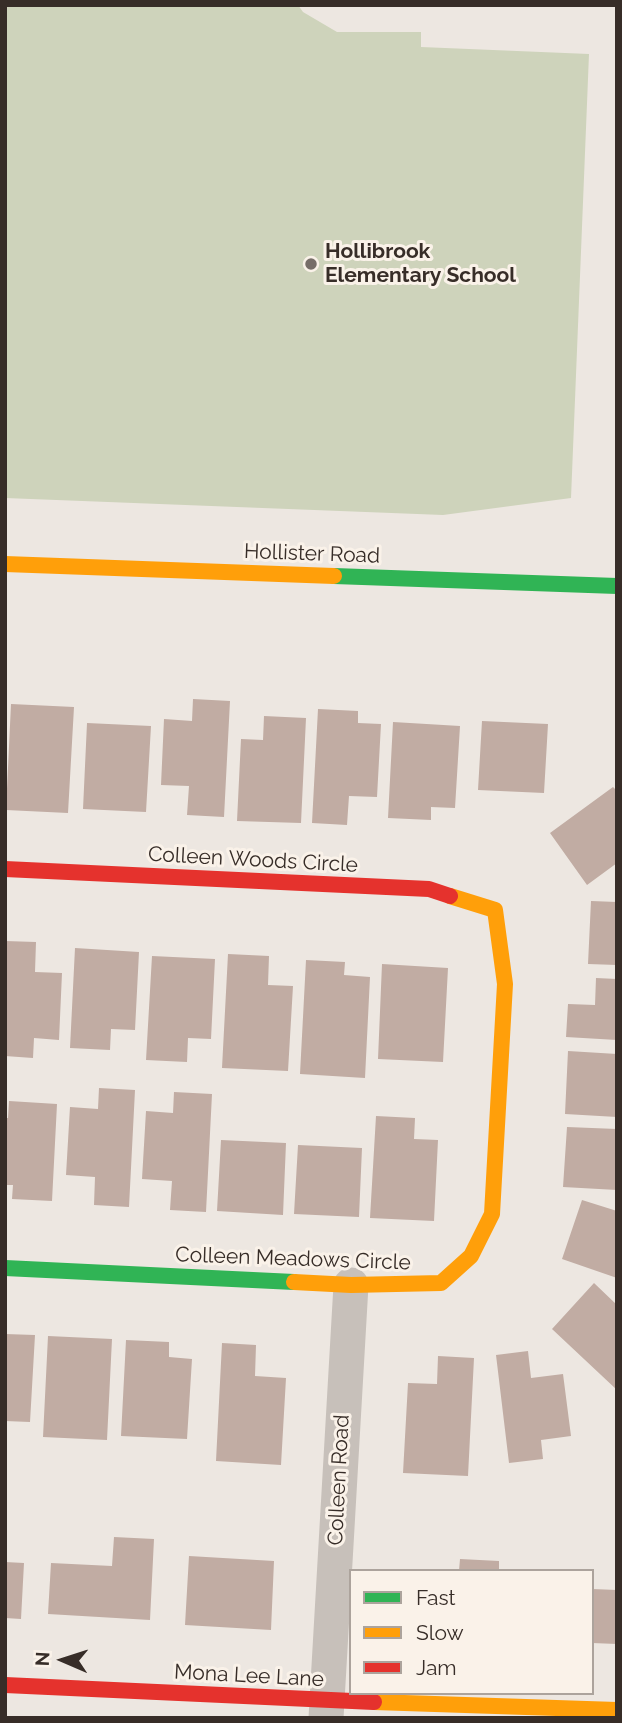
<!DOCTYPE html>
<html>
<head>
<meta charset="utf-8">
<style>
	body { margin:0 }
	#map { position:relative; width:622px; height:1723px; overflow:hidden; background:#ede7e1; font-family:Raleway,sans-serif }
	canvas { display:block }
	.frame { position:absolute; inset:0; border:7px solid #372d28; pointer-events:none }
	.legend { position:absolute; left:349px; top:1569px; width:245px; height:126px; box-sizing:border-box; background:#faf2e9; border:2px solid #aca39c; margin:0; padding:9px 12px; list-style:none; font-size:21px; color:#372d28 }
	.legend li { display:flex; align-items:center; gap:14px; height:35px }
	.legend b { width:35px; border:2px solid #aca39c }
	.north { position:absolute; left:28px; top:1625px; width:70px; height:70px; -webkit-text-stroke:5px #faf2e9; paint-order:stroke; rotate:273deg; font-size:19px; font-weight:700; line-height:28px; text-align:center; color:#372d28 }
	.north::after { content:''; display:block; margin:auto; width:24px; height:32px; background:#372d28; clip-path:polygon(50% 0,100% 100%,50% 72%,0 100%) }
</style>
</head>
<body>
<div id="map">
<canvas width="622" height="1723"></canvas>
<div class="frame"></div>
<ul class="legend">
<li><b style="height:9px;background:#30b455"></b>Fast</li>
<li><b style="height:9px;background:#ff9f0a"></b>Slow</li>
<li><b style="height:9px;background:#e5322d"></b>Jam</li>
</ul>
<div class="north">N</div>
</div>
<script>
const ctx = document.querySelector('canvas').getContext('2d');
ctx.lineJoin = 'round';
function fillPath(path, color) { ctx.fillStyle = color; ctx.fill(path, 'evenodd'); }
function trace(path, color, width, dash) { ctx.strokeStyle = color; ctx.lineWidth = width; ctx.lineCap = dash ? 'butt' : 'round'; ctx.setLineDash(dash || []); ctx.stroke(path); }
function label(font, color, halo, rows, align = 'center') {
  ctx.font = font + ' Raleway,sans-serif'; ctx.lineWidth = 6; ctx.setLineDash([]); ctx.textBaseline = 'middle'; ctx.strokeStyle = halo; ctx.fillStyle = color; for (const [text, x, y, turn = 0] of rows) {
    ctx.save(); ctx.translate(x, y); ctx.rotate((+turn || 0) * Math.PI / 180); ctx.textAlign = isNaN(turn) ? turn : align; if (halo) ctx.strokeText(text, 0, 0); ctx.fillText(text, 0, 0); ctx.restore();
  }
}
fillPath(new Path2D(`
	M 5,5 L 298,5 L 303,12 L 337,32 L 421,32 L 421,47 L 589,54 L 571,498 L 443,515 L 5,498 Z`), '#ced3bb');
fillPath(new Path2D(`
	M 193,699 L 230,701 L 224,817 L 187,815 L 189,786 L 161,785 L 164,719 L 192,721 Z
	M 11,704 L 74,707 L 68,813 L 6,810 Z
	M 318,709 L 358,711 L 358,723 L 381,724 L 377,797 L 349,796 L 347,825 L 312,823 Z
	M 264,716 L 306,718 L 301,823 L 237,821 L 241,739 L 263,740 Z
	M 482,721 L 548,724 L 544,793 L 478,790 Z
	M 393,722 L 460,726 L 455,808 L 431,807 L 431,820 L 388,818 Z
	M 87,723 L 151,726 L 146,812 L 83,809 Z
	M 613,787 L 617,791 L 617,863 L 587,885 L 550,833 Z
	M 591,901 L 617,902 L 617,965 L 588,964 Z
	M 5,941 L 36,942 L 35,972 L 62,973 L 59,1040 L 34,1038 L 33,1058 L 5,1056 Z
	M 75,948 L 139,952 L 135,1030 L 111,1029 L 110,1050 L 70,1048 Z
	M 228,954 L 269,956 L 268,985 L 293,986 L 288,1071 L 222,1068 Z
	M 152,956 L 215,959 L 211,1039 L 188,1038 L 187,1062 L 146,1060 Z
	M 306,960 L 345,962 L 344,975 L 370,977 L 365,1078 L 300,1074 Z
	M 382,964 L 448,968 L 443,1062 L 378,1059 Z
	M 596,978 L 617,979 L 617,1040 L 566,1037 L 568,1004 L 595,1005 Z
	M 568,1051 L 617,1054 L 617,1117 L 565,1114 Z
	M 99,1088 L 135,1090 L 129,1207 L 94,1205 L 95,1177 L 66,1175 L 70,1107 L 98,1109 Z
	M 174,1092 L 212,1094 L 206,1212 L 170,1210 L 172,1181 L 142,1179 L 146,1111 L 173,1113 Z
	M 9,1101 L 57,1104 L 52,1201 L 12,1199 L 13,1185 L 5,1185 L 5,1118 L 8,1118 Z
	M 376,1116 L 415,1118 L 414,1139 L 438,1140 L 434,1221 L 370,1218 Z
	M 567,1127 L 617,1129 L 617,1190 L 563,1187 Z
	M 221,1140 L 286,1143 L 283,1215 L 217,1211 Z
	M 298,1145 L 362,1148 L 359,1217 L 294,1214 Z
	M 582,1200 L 617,1211 L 617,1278 L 562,1259 Z
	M 594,1283 L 617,1305 L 617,1390 L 552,1329 Z
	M 5,1334 L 35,1335 L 30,1422 L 5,1421 Z
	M 48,1336 L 112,1339 L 107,1440 L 43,1437 Z
	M 126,1340 L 169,1342 L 169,1357 L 192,1359 L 187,1439 L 121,1436 Z
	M 222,1343 L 256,1345 L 255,1376 L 286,1378 L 281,1465 L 216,1461 Z
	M 528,1351 L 531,1378 L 563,1374 L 571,1436 L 541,1440 L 543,1459 L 509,1463 L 496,1355 Z
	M 438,1356 L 474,1358 L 468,1476 L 403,1473 L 408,1383 L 437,1384 Z
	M 114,1537 L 154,1539 L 150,1620 L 48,1614 L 51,1563 L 112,1566 Z
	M 189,1556 L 274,1561 L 271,1630 L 185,1625 Z
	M 460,1559 L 499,1561 L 499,1571 L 459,1571 Z
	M 5,1562 L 24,1563 L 21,1619 L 5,1618 Z
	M 592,1589 L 617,1590 L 617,1644 L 592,1643 Z`), '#c1aca3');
trace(new Path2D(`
	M 326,1718 L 351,1285`), '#c7c0ba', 35);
trace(new Path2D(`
	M 334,576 L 617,586
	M 5,1268 L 294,1282`), '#30b455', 16);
trace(new Path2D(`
	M 5,564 L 334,576
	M 294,1282 L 351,1285 L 441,1283 L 471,1256 L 492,1214 L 505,984 L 495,910 L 450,896
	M 374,1702 L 617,1710`), '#ff9f0a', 16);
trace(new Path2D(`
	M 5,869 L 429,889 L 450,896
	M 5,1685 L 374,1702`), '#e5322d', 16);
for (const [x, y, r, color] of [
	[311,264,7,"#776e69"]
]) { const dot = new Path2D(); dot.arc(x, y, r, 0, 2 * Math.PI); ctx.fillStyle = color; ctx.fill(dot); trace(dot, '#faf2e9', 2.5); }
label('bold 21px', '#372d28', '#faf2e9', [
	["Hollibrook",325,252],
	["Elementary School",325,276]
], 'left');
label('21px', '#372d28', '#faf2e9', [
	["Hollister Road",312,554,2],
	["Colleen Woods Circle",253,860,3],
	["Colleen Meadows Circle",293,1259,2],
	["Colleen Road",339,1480,-87],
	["Mona Lee Lane",249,1676,3]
]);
</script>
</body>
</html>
